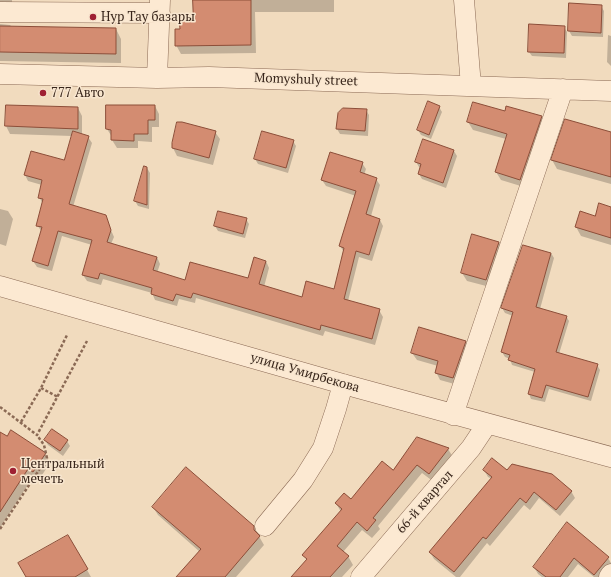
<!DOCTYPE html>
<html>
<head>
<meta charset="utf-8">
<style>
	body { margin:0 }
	canvas { display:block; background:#f1dbbe }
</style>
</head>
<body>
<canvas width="611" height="577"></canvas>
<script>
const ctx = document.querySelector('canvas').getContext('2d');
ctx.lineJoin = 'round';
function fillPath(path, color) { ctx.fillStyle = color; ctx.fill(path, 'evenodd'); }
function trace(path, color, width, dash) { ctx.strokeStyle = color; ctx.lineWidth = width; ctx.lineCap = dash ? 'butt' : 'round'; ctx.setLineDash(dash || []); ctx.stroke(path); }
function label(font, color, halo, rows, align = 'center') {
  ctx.font = font + ' "PT Serif",serif'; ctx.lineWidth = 3; ctx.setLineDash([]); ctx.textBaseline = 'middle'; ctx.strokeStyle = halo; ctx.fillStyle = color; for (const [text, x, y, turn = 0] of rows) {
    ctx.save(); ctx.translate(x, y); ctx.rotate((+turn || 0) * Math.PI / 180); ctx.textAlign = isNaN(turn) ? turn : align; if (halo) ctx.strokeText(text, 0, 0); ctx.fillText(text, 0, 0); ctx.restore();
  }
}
fillPath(new Path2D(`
	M 0,0 L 12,0 L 12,3 L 0,4 Z
	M 194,0 L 334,0 L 334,12 L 255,12 L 256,53 L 181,54 L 176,45 L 181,30 L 194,19 Z
	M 601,6 L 604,11 L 603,37 L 572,36 L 569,31 Z
	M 0,24 L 10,25 L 12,27 L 116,29 L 121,39 L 121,63 L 0,61 Z
	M 564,27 L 567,32 L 566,58 L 532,56 L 529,52 Z
	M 608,35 L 611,36 L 611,66 L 607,62 Z
	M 6,106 L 78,108 L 82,116 L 82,135 L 88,137 L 92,143 L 73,207 L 105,216 L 114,237 L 111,244 L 157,257 L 160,264 L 157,273 L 186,281 L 248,279 L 266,261 L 269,268 L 264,287 L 302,298 L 335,290 L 344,252 L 340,246 L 356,196 L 326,186 L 322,180 L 362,163 L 366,169 L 364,175 L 376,179 L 380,185 L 371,216 L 380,220 L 383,226 L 372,261 L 359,257 L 348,301 L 379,310 L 383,317 L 375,345 L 325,331 L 323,336 L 196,298 L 195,303 L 179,299 L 177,306 L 155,300 L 152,293 L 103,279 L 101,285 L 87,281 L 83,275 L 92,245 L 62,236 L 52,271 L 37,267 L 33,261 L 42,232 L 37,225 L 43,204 L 39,197 L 42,185 L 28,181 L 25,175 L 65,162 L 72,136 L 10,134 L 6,126 Z
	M 155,106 L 159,114 L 159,127 L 152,127 L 152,142 L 138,141 L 138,148 L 117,148 L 112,140 L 112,137 L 107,129 Z
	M 439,107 L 442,112 L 431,139 L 421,135 L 418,130 Z
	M 366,110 L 369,115 L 368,136 L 340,134 L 337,129 Z
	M 505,112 L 541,117 L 545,124 L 524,187 L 501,180 L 496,172 L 506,139 L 473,130 L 468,122 Z
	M 215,132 L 220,139 L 213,165 L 177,156 L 173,148 Z
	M 611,133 L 611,184 L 557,169 L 552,160 Z
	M 293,141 L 296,146 L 288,173 L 258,164 L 255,159 Z
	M 423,141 L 454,151 L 457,156 L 446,188 L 422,179 L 419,174 L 421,168 L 419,167 L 416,162 Z
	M 147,168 L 150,173 L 149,209 L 138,206 L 135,201 Z
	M 611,208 L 611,245 L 581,236 L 576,227 Z
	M 0,209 L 8,211 L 13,219 L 6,246 L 0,244 Z
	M 246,219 L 249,224 L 245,238 L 218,231 L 215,226 Z
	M 499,242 L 503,250 L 490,287 L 467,281 L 462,273 Z
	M 551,253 L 554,258 L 540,309 L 566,316 L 569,321 L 559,354 L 597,365 L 600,370 L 591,401 L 549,389 L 545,402 L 531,399 L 529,394 L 535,372 L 512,365 L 510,359 L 505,357 L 502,352 L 513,316 L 505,313 L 502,308 Z
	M 465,342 L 469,350 L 458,385 L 440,380 L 436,372 L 438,366 L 417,360 L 412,353 Z
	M 0,433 L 45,454 L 50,463 L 38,481 L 33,477 L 0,528 Z
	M 45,440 L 67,441 L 70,446 L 63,456 L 48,445 Z
	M 448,449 L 453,457 L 434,482 L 422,473 L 378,526 L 380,529 L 372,538 L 362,530 L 343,552 L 348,556 L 353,565 L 342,577 L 292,577 L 307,560 L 303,555 L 341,512 L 336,503 L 351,500 L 393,471 Z
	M 484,470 L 571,491 L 575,498 L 560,516 L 539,498 L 530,510 L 524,505 L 490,546 L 487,543 L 460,577 L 456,577 L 434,559 L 430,552 L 492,479 L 488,477 Z
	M 153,507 L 253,526 L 264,545 L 236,577 L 178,577 L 200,552 L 158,515 Z
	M 567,523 L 608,558 L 611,563 L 611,566 L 601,577 L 594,577 L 578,564 L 568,577 L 542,577 L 538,574 L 534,567 Z
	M 68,536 L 91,577 L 27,577 Z`), '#0003');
const building = new Path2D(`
	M 193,0 L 251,0 L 251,45 L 175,46 L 175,29 L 180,29 L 179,18 L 193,18 Z
	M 569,3 L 602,5 L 601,33 L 568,31 Z
	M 529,24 L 565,26 L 564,53 L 528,52 Z
	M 0,26 L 116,28 L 116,54 L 0,52 Z
	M 428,101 L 440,106 L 429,135 L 417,130 Z
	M 473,102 L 505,111 L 506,106 L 542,116 L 520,180 L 495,172 L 507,134 L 467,122 Z
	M 6,105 L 78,107 L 78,129 L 5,126 Z
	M 106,105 L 155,105 L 155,120 L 148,120 L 148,134 L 134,134 L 134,141 L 111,140 L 111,130 L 106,129 Z
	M 343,108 L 367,109 L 365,131 L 336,129 L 338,113 Z
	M 565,119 L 611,132 L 611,177 L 551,160 Z
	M 177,122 L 182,122 L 216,131 L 209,158 L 172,148 L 172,143 Z
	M 73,131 L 89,136 L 69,204 L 106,215 L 111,230 L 107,242 L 157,257 L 153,270 L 185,280 L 190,262 L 248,278 L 254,257 L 266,261 L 259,284 L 302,297 L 306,281 L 334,289 L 344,248 L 339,246 L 356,191 L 321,180 L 330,152 L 363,162 L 360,172 L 377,178 L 366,214 L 380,219 L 369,255 L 356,251 L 344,299 L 380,309 L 372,339 L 321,325 L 320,330 L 193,293 L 191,298 L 176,294 L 173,301 L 151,294 L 152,288 L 100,273 L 98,279 L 82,275 L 92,240 L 58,231 L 48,266 L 32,261 L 42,227 L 36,226 L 43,199 L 38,198 L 42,180 L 24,175 L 31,151 L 64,160 Z
	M 262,131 L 294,140 L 286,168 L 254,159 Z
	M 423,139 L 454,150 L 443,183 L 418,174 L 421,164 L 415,162 Z
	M 144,166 L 147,167 L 147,205 L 134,201 Z
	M 599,203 L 611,207 L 611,238 L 575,227 L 580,211 L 595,216 Z
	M 218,211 L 247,218 L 243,234 L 214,226 Z
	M 472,234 L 499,242 L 486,280 L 461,273 Z
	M 523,245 L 551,253 L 536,307 L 567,316 L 556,352 L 598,364 L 588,397 L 546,385 L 542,398 L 528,394 L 535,369 L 508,360 L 510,355 L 501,352 L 513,312 L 501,308 Z
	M 419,327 L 466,341 L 453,378 L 435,373 L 438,361 L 411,353 Z
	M 52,429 L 68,440 L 60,451 L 44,440 Z
	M 11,430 L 46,453 L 33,472 L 28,469 L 0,512 L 0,432 L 7,436 Z
	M 417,437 L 449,448 L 429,474 L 417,465 L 373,518 L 376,520 L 367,531 L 357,522 L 337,546 L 349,556 L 330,577 L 291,577 L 307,559 L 302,555 L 342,509 L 335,503 L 344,493 L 351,499 L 382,461 L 393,470 Z
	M 492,458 L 507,470 L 512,464 L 552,474 L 572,491 L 556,510 L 534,492 L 526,503 L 520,498 L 486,539 L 483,537 L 454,572 L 429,552 L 492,477 L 483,470 Z
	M 186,467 L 254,526 L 254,530 L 260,536 L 225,577 L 176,577 L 201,549 L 152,507 Z
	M 567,522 L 609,557 L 594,575 L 574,558 L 560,577 L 546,577 L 533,567 Z
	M 68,535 L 88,569 L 75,577 L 26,577 L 18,563 Z`);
fillPath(building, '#d38c71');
trace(building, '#8c4e39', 1);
const minor = new Path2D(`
	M 464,0 L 471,86
	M 0,12 L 160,13
	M 0,74 L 157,78 L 209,77 L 611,91
	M 157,78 L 160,0
	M 0,286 L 343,384 L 611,457
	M 453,415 L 563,89
	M 265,526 L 303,480 L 323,448 L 336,409 L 343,384
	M 361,577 L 471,448 L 487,424
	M 609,577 L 611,574`);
trace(minor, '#8b6a55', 21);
trace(new Path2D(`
	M 41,388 L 58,397
	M 0,407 L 37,435 L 87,341
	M 21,422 L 41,388 L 67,335
	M 0,529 L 47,458 L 44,445 L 37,435`), '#8b6a55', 2.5, [3, 2]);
trace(minor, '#fce9d2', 20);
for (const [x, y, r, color] of [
	[93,17,4,"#9f2033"],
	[43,93,4,"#9f2033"],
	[13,471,4,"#9f2033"]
]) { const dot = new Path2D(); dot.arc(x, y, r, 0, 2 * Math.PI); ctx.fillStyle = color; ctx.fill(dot); trace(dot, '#f8e6cf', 1.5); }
label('13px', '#39261b', '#f8e6cf', [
	["Нур Тау базары",101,17],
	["777 Авто",51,93],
	["Центральный",21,464],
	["мечеть",21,479]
], 'left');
label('13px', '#39261b', '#f8e6cf', [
	["Momyshuly street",306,80,2],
	["улица Умирбекова",305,373,16],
	["66-й квартал",425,502,-49]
]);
</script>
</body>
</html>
